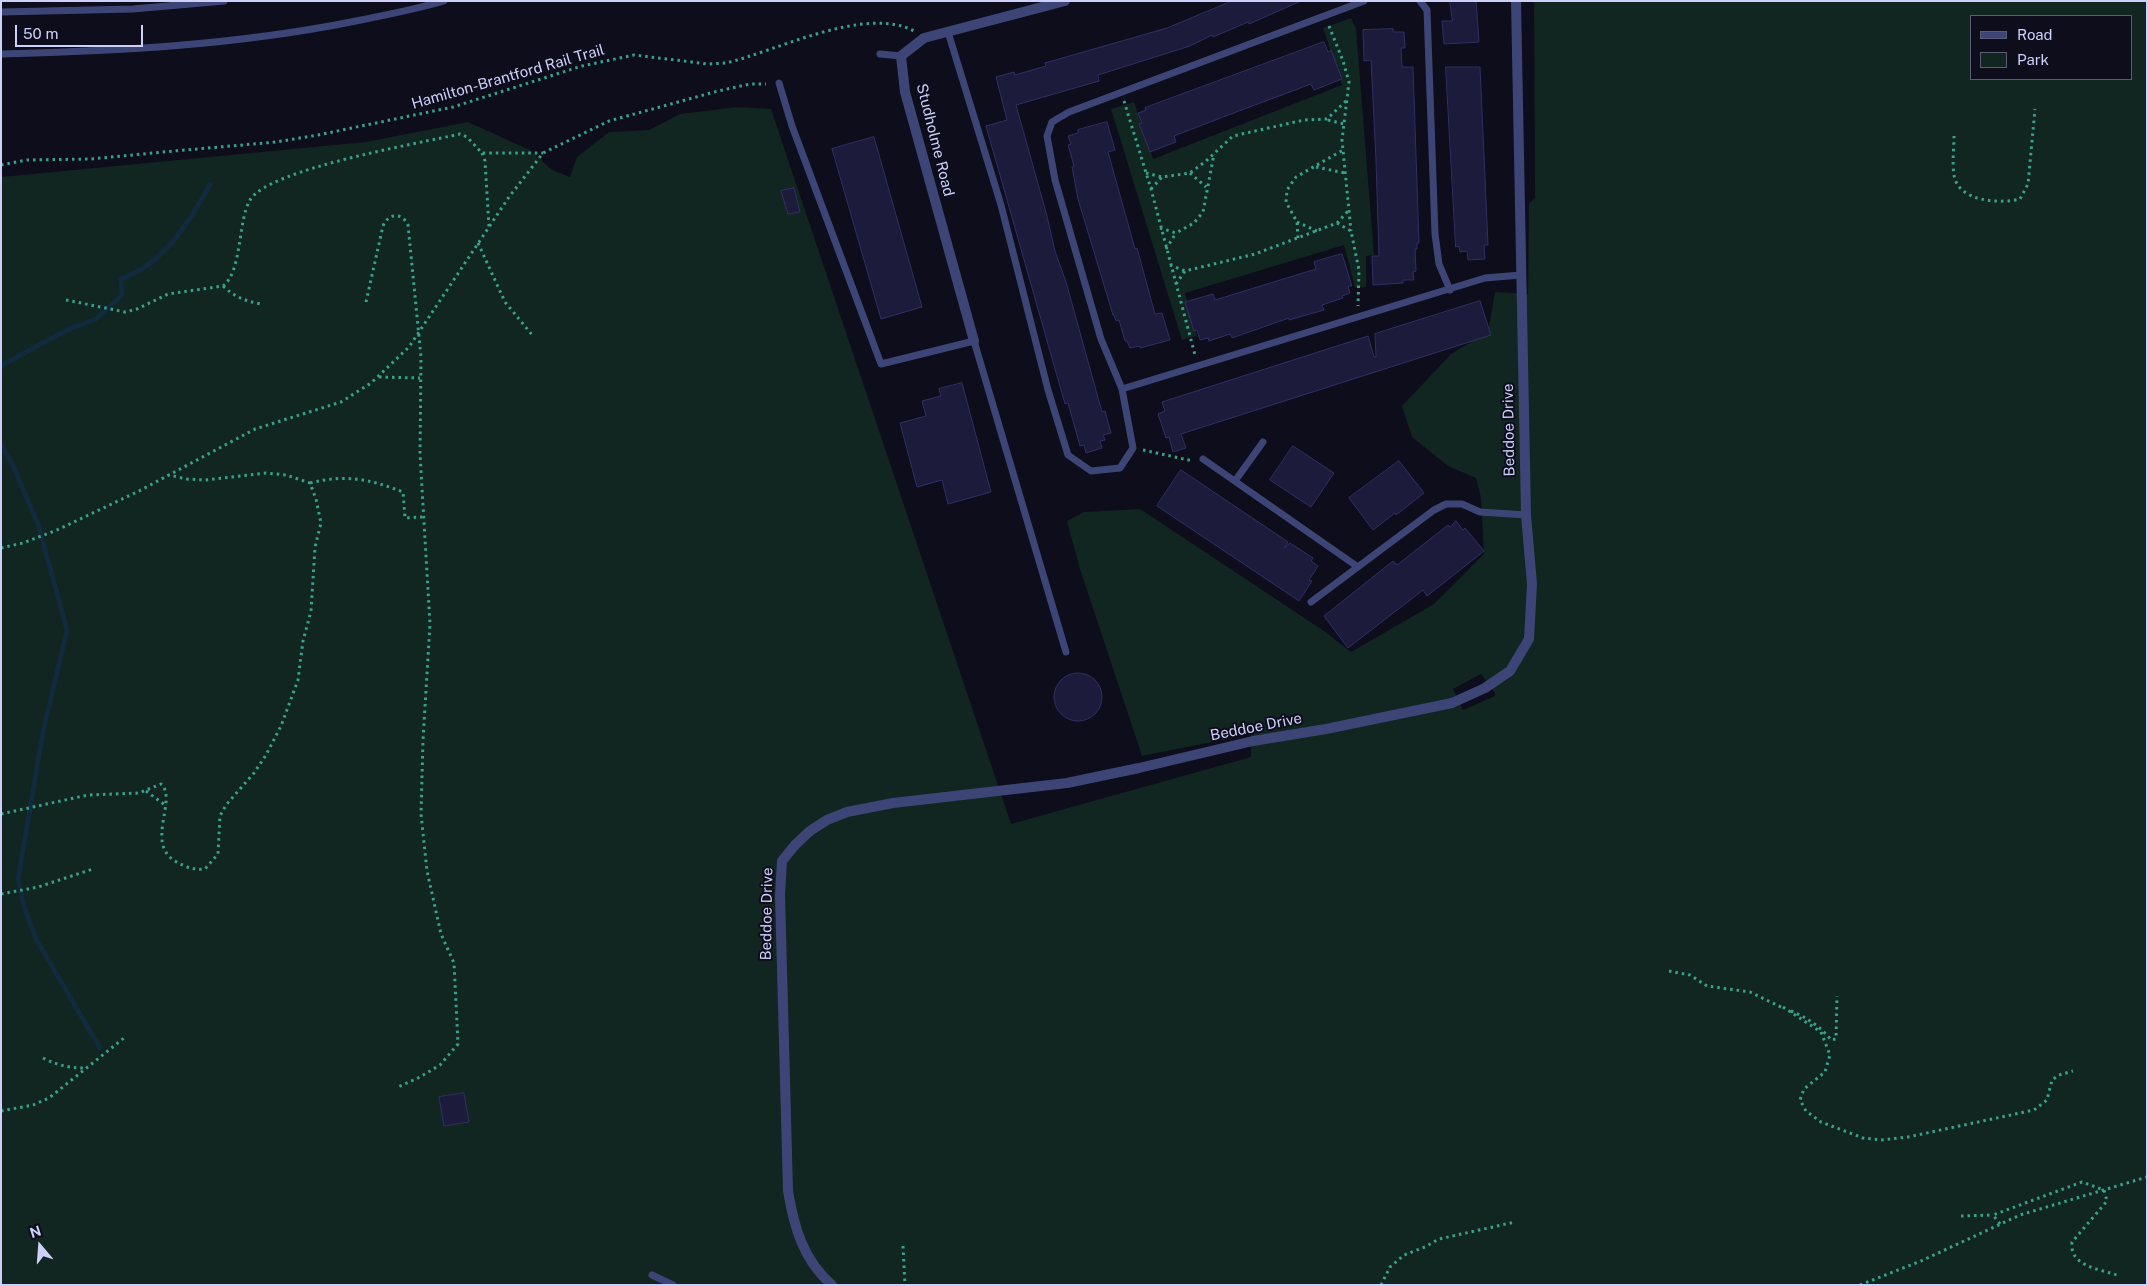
<!DOCTYPE html>
<html>
<head>
<meta charset="utf-8">
<style>
	body { margin:0 }
	#map { position:relative; width:2148px; height:1286px; overflow:hidden; background:#0d0d1c; font-family:"Public Sans",sans-serif }
	canvas { display:block }
	.frame { position:absolute; inset:0; border:2px solid #cdd0fa; pointer-events:none }
	.legend { position:absolute; left:1970px; top:15px; width:162px; height:65px; box-sizing:border-box; background:#0d0d1c; border:1px solid #5a5b75; margin:0; padding:6px 9px; list-style:none; font-size:15px; color:#cdd0fa }
	.legend li { display:flex; align-items:center; gap:10px; height:25px }
	.legend b { width:25px; border:1px solid #5a5b75 }
	.north { position:absolute; left:15px; top:1221px; width:50px; height:50px; -webkit-text-stroke:4px #0d0d1c; paint-order:stroke; rotate:342deg; font-size:14px; font-weight:700; line-height:20px; text-align:center; color:#cdd0fa }
	.north::after { content:''; display:block; margin:auto; width:18px; height:22px; background:#cdd0fa; clip-path:polygon(50% 0,100% 100%,50% 72%,0 100%) }
	.scale { position:absolute; left:15px; top:25px; width:128px; height:22px; box-sizing:border-box; border:2px solid #cdd0fa; border-top:0; padding-left:6px; font-size:15px; line-height:18px; white-space:nowrap; color:#cdd0fa; -webkit-text-stroke:4px #0d0d1c; paint-order:stroke }
</style>
</head>
<body>
<div id="map">
<canvas width="2148" height="1286"></canvas>
<div class="frame"></div>
<ul class="legend">
<li><b style="height:6px;background:#3d4577"></b>Road</li>
<li><b style="height:14px;background:#112521"></b>Park</li>
</ul>
<div class="north">N</div>
<div class="scale">50 m</div>
</div>
<script>
const ctx = document.querySelector('canvas').getContext('2d');
ctx.lineJoin = 'round';
function fillPath(path, color) { ctx.fillStyle = color; ctx.fill(path, 'evenodd'); }
function trace(path, color, width, dash) { ctx.strokeStyle = color; ctx.lineWidth = width; ctx.lineCap = dash ? 'butt' : 'round'; ctx.setLineDash(dash || []); ctx.stroke(path); }
function label(font, color, halo, rows, align = 'center') {
  ctx.font = font + ' "Public Sans",sans-serif'; ctx.lineWidth = 4; ctx.setLineDash([]); ctx.textBaseline = 'middle'; ctx.strokeStyle = halo; ctx.fillStyle = color; for (const [text, x, y, turn = 0] of rows) {
    ctx.save(); ctx.translate(x, y); ctx.rotate((+turn || 0) * Math.PI / 180); ctx.textAlign = isNaN(turn) ? turn : align; if (halo) ctx.strokeText(text, 0, 0); ctx.fillText(text, 0, 0); ctx.restore();
  }
}
fillPath(new Path2D(`
	M 1534,1 L 2147,1 L 2147,1285 L 1,1285 L 1,177 L 366,142 L 468,122 L 530,150 L 552,170 L 570,177 L 577,157 L 609,132 L 649,130 L 680,114 L 738,107 L 771,109 L 1011,824 L 1251,757 L 1251,734 L 1142,756 L 1080,569 L 1067,521 L 1084,512 L 1140,509 L 1324,631 L 1351,652 L 1434,604 L 1484,554 L 1481,498 L 1476,478 L 1448,466 L 1412,437 L 1402,406 L 1451,354 L 1488,332 L 1495,292 L 1528,294 L 1529,203 L 1535,198 ZM 1972,16 L 2132,16 L 2132,79 L 1972,79 ZM 1481,674 L 1495,693 L 1495,696 L 1463,710 L 1453,689 Z
	M 1351,18 L 1356,29 L 1374,255 L 1366,256 L 1366,287 L 1355,288 L 1344,245 L 1185,293 L 1197,336 L 1182,340 L 1111,109 L 1134,102 L 1153,159 L 1342,85 L 1323,28 Z`), '#112521');
trace(new Path2D(`
	M 1,368 L 4,364 L 69,329 L 96,319 L 122,295 L 121,279 C 162,265 191,221 210,184
	M 1,445 L 14,468 L 38,524 L 67,630 L 43,732 L 18,879 L 25,910 L 36,939 L 100,1048`), '#112a3d', 5);
const building = new Path2D(`
	M 1232,1 L 1301,1 L 1249,24 L 1248,22 L 1213,37 L 1212,35 L 1190,46 L 1098,75 L 1099,81 L 1016,105 L 1047,216 L 1055,251 L 1066,282 L 1102,412 L 1105,411 L 1111,433 L 1103,435 L 1105,440 L 1100,441 L 1102,448 L 1086,453 L 1084,445 L 1080,446 L 1068,403 L 1065,404 L 986,126 L 1007,120 L 996,77 L 1014,72 L 1015,75 L 1046,66 L 1045,63 L 1167,28 Z
	M 1450,1 L 1476,1 L 1479,42 L 1444,44 L 1442,21 L 1452,21 Z
	M 1393,29 L 1393,32 L 1404,32 L 1405,48 L 1401,48 L 1402,67 L 1413,67 L 1419,243 L 1417,243 L 1417,249 L 1415,249 L 1416,271 L 1413,272 L 1414,280 L 1403,280 L 1403,283 L 1373,285 L 1372,256 L 1379,256 L 1376,160 L 1371,60 L 1364,61 L 1363,30 Z
	M 1324,42 L 1328,52 L 1331,50 L 1342,79 L 1314,90 L 1311,84 L 1223,117 L 1174,136 L 1176,142 L 1150,152 L 1139,124 L 1142,123 L 1138,113 L 1146,110 L 1145,108 Z
	M 1446,67 L 1480,67 L 1488,245 L 1484,245 L 1485,259 L 1468,260 L 1467,251 L 1460,252 L 1459,246 L 1456,247 Z
	M 1107,122 L 1115,150 L 1108,152 L 1135,249 L 1137,248 L 1155,314 L 1162,313 L 1170,340 L 1140,348 L 1140,346 L 1130,348 L 1127,341 L 1125,341 L 1119,320 L 1116,321 L 1114,315 L 1113,315 L 1078,199 L 1072,167 L 1074,166 L 1068,145 L 1071,144 L 1068,136 L 1078,133 L 1078,130 Z
	M 874,137 L 922,307 L 881,319 L 832,149 Z
	M 794,188 L 800,212 L 788,214 L 781,191 Z
	M 1342,254 L 1352,286 L 1348,286 L 1350,293 L 1342,296 L 1343,298 L 1322,305 L 1324,310 L 1289,320 L 1289,318 L 1232,338 L 1230,334 L 1209,341 L 1208,338 L 1200,340 L 1197,330 L 1194,331 L 1185,302 L 1213,294 L 1215,300 L 1316,269 L 1314,262 Z
	M 1480,301 L 1491,335 L 1181,434 L 1186,448 L 1173,452 L 1169,437 L 1166,438 L 1158,414 L 1165,411 L 1162,402 L 1368,336 L 1374,357 L 1376,357 L 1375,334 Z
	M 962,383 L 991,492 L 948,504 L 942,480 L 917,487 L 900,423 L 926,416 L 922,401 L 941,396 L 939,389 Z
	M 1293,446 L 1334,473 L 1311,507 L 1270,480 Z
	M 1399,461 L 1424,493 L 1396,515 L 1395,513 L 1373,530 L 1349,498 Z
	M 1181,470 L 1288,542 L 1284,548 L 1290,543 L 1313,558 L 1311,561 L 1318,566 L 1309,580 L 1312,581 L 1299,601 L 1157,506 Z
	M 1456,521 L 1463,530 L 1465,528 L 1484,551 L 1427,596 L 1423,590 L 1348,648 L 1324,616 L 1393,561 L 1397,565 L 1448,525 L 1450,527 Z
	M1054 697a24 24 0 1 1 48 0a24 24 0 1 1-48 0Z
	M 464,1093 L 469,1122 L 444,1126 L 439,1097 Z`);
fillPath(building, '#1c1b3b');
trace(building, '#312f65', 1);
trace(new Path2D(`
	M 1329,26 L 1343,61 L 1349,82 L 1342,140 L 1351,231
	M 1124,101 L 1151,189 L 1195,355
	M 1328,120 L 1344,124
	M 1954,136 C 1954,148 1952,163 1954,175 C 1958,202 2000,204 2020,199 L 2028,184 L 2035,109
	M 482,153 L 485,161 L 489,227
	M 1,165 L 27,160 L 91,159 L 174,151 L 276,142 L 318,135 L 453,107 L 582,66 L 634,55 L 708,64 L 726,63 C 777,51 865,5 914,31
	M 1316,167 L 1345,173
	M 1146,173 L 1162,177 L 1190,173 L 1206,161 L 1233,136 L 1304,120 L 1327,119 L 1346,101
	M 1190,173 L 1206,187
	M 1151,189 L 1162,177
	M 1297,222 L 1317,231
	M 1337,223 L 1348,211
	M 1160,228 L 1176,233 L 1194,223 L 1203,212 L 1214,154
	M 1298,238 L 1297,222 L 1286,202 L 1287,190 L 1296,177 L 1343,150
	M 478,243 L 505,302 L 533,336
	M 1166,249 L 1176,233
	M 1170,265 L 1185,271
	M 1176,284 L 1185,271 L 1255,254 L 1337,223 L 1351,231 L 1359,270 L 1358,306
	M 223,286 C 235,297 245,301 261,304
	M 66,300 L 125,312 L 137,309 L 168,294 L 223,286 C 242,272 238,220 250,200 C 268,169 421,143 460,134 L 467,137 L 482,153 L 543,153
	M 366,302 L 383,226 C 388,213 402,212 408,225 L 421,357 L 420,454 L 430,624 L 423,740 L 421,814 L 427,871 L 441,934 L 454,963 L 458,1044 L 440,1065 L 420,1077 L 396,1088
	M 379,377 L 420,378
	M 1143,450 L 1193,461
	M 310,483 C 346,474 369,479 403,492 L 405,518 L 422,517
	M 1,548 L 23,543 L 57,530 L 139,491 L 255,429 L 341,402 L 371,383 L 409,347 L 509,197 L 543,153 L 609,121 L 718,91 L 750,84 L 766,84
	M 146,791 L 165,805
	M 1,814 L 88,795 L 139,793 L 161,784 C 178,799 145,843 175,861 C 185,867 193,870 205,869 L 218,854 L 220,816 L 226,805 L 254,773 L 266,755 L 281,726 L 298,680 L 303,641 L 311,611 L 315,547 L 321,523 L 316,499 L 310,483 L 286,475 L 266,473 L 205,480 L 186,479 L 169,475
	M 1,894 L 38,887 L 93,869
	M 1669,971 L 1690,975 L 1707,986 L 1750,992 L 1783,1008
	M 1783,1007 L 1821,1032 L 1830,1055 L 1825,1072 L 1804,1089 L 1800,1100 L 1806,1111 L 1821,1122 L 1863,1138 L 1881,1140 L 1908,1137 L 2034,1110 L 2047,1100 L 2052,1080 L 2059,1075 L 2073,1071
	M 1791,1011 C 1806,1017 1821,1027 1831,1040 L 1836,1039 L 1837,996
	M 43,1058 C 57,1065 69,1068 85,1068
	M 1,1111 L 33,1105 L 49,1098 L 124,1038
	M 1961,1216 L 1993,1215
	M 2000,1224 L 1993,1215 L 2082,1182 L 2104,1190 L 2107,1201 L 2072,1242 C 2069,1266 2099,1269 2117,1275
	M 903,1246 L 905,1285
	M 1381,1285 L 1390,1267 L 1404,1255 L 1425,1247 L 1439,1239 L 1515,1222
	M 1860,1285 L 1921,1261 L 2020,1215 L 2147,1177`), '#38a38a', 3, [2.5, 4]);
trace(new Path2D(`
	M 1420,1 L 1427,10 L 1435,234 L 1439,264 L 1450,290
	M 1,12 L 133,9 L 224,1
	M 948,32 L 1001,205 L 1048,390 L 1068,455 L 1091,471 L 1120,468 L 1133,448 L 1122,389 L 1101,339 L 1055,180 L 1047,136 L 1052,122 L 1069,112 L 1364,1
	M 1,54 C 119,51 235,45 351,22 C 382,16 413,10 444,1
	M 880,54 L 901,56
	M 779,83 L 792,126 L 881,364 L 974,341 L 1066,652
	M 1122,389 L 1485,278 L 1521,275
	M 1203,459 L 1358,567
	M 1235,481 L 1263,442
	M 1311,602 L 1434,510 L 1446,504 L 1462,504 L 1480,512 L 1526,515
	M 652,1275 L 673,1285`), '#3d4577', 7);
trace(new Path2D(`
	M 974,341 L 905,92 L 901,56 L 924,38 L 1065,1
	M 832,1285 C 803,1260 794,1227 788,1191 L 780,895 L 782,861 L 795,845 L 810,831 L 827,820 L 847,812 L 893,803 L 1067,783 L 1139,768 L 1253,741 L 1326,729 L 1452,703 L 1485,688 L 1510,671 L 1529,639 L 1532,584 L 1526,515 L 1516,1`), '#3d4577', 10);
label('15px', '#cdd0fa', '#0d0d1c', [
	["Hamilton-Brantford Rail Trail",508,77,-16],
	["Studholme Road",935,140,76],
	["Beddoe Drive",1509,430,-91],
	["Beddoe Drive",1256,727,-11],
	["Beddoe Drive",767,914,-89]
]);
</script>
</body>
</html>
